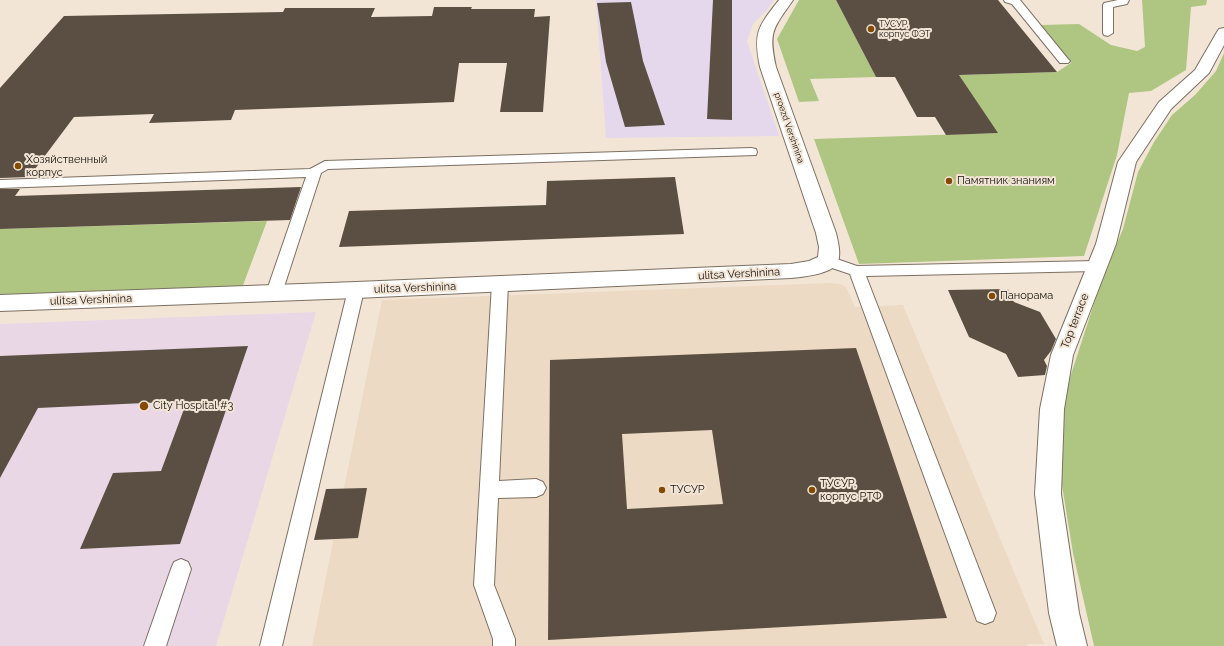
<!DOCTYPE html>
<html>
<head>
<meta charset="utf-8">
<style>
	body { margin:0 }
	canvas { display:block; background:#f2e5d6 }
</style>
</head>
<body>
<canvas width="1224" height="646"></canvas>
<script>
const ctx = document.querySelector('canvas').getContext('2d');
ctx.lineJoin = 'round';
function fillPath(path, color) { ctx.fillStyle = color; ctx.fill(path, 'evenodd'); }
function trace(path, color, width, dash) { ctx.strokeStyle = color; ctx.lineWidth = width; ctx.lineCap = dash ? 'butt' : 'round'; ctx.setLineDash(dash || []); ctx.stroke(path); }
function label(font, color, halo, rows, align = 'center') {
  ctx.font = font + ' Raleway,sans-serif'; ctx.lineWidth = 4; ctx.setLineDash([]); ctx.textBaseline = 'middle'; ctx.strokeStyle = halo; ctx.fillStyle = color; for (const [text, x, y, turn = 0] of rows) {
    ctx.save(); ctx.translate(x, y); ctx.rotate((+turn || 0) * Math.PI / 180); ctx.textAlign = isNaN(turn) ? turn : align; if (halo) ctx.strokeText(text, 0, 0); ctx.fillText(text, 0, 0); ctx.restore();
  }
}
fillPath(new Path2D(`
	M 596,0 L 774,0 L 767,10 L 753,24 L 747,41 L 779,136 L 606,138 Z`), '#e5d8ec');
fillPath(new Path2D(`
	M 831,283 L 840,284 L 846,287 L 855,307 L 903,305 L 1044,644 L 1027,644 L 1028,646 L 312,646 L 382,300 Z`), '#ecdac4');
fillPath(new Path2D(`
	M 316,312 L 216,646 L 0,646 L 0,324 Z`), '#ead7e6');
fillPath(new Path2D(`
	M 799,0 L 836,0 L 876,77 L 810,79 L 819,101 L 799,102 L 777,39 Z
	M 1142,0 L 1207,0 L 1206,5 L 1191,7 L 1186,70 L 1151,91 L 1129,93 L 1117,155 L 1084,256 L 859,264 L 814,139 L 997,133 L 959,75 L 1057,72 L 1071,63 L 1040,25 L 1079,24 L 1111,45 L 1137,51 L 1145,47 Z
	M 1224,53 L 1224,646 L 1094,646 L 1073,553 L 1061,479 L 1060,427 L 1066,390 L 1100,285 L 1123,229 L 1138,172 L 1154,142 L 1172,115 L 1195,95 L 1216,71 Z
	M 267,221 L 242,288 L 0,297 L 0,229 Z`), '#aec681');
fillPath(new Path2D(`
	M 713,0 L 732,0 L 732,120 L 707,119 Z
	M 836,0 L 998,0 L 1057,72 L 959,75 L 998,133 L 946,135 L 935,117 L 917,117 L 895,77 L 876,77 Z
	M 631,2 L 643,61 L 665,125 L 625,127 L 606,62 L 597,3 Z
	M 434,7 L 472,7 L 471,9 L 535,9 L 534,17 L 550,16 L 543,112 L 500,112 L 507,63 L 459,63 L 454,102 L 235,110 L 231,120 L 149,123 L 154,114 L 74,117 L 29,177 L 0,178 L 0,88 L 64,16 L 283,12 L 285,8 L 375,8 L 371,17 L 432,16 Z
	M 675,177 L 684,234 L 339,247 L 349,211 L 546,205 L 547,181 Z
	M 301,187 L 290,220 L 0,229 L 0,189 L 20,189 L 15,196 Z
	M 1008,289 L 1014,302 L 1040,312 L 1056,339 L 1051,351 L 1044,360 L 1047,366 L 1045,375 L 1018,377 L 1006,354 L 969,337 L 948,290 Z
	M 248,346 L 180,544 L 80,549 L 113,473 L 161,471 L 187,401 L 38,408 L 0,478 L 0,356 Z
	M 856,348 L 947,618 L 548,640 L 550,360 ZM 712,430 L 723,504 L 627,509 L 622,434 Z
	M 367,488 L 358,538 L 314,540 L 326,489 Z`), '#5a4f42');
const service = new Path2D(`
	M 1004,0 L 1020,0 L 1068,59 L 1070,61 L 1068,63 L 1060,63 L 1012,4 L 1005,2 Z
	M 1118,0 L 1129,0 L 1127,4 L 1113,7 L 1113,33 L 1108,36 L 1104,35 L 1103,33 L 1103,5 L 1104,3 Z
	M 751,148 L 756,149 L 757,152 L 756,155 L 328,169 L 321,173 L 282,293 L 279,297 L 274,299 L 269,297 L 266,293 L 306,177 L 0,188 L 0,180 L 310,169 L 325,161 Z
	M 828,256 L 857,266 L 1096,261 L 1101,262 L 1103,266 L 1101,270 L 1096,271 L 866,276 L 996,613 L 993,621 L 985,624 L 977,621 L 850,274 L 823,265 L 821,261 L 823,257 Z
	M 500,278 L 505,280 L 508,284 L 499,481 L 536,479 L 543,482 L 546,488 L 543,494 L 536,497 L 498,498 L 494,585 L 515,639 L 515,646 L 493,646 L 493,639 L 474,585 L 492,284 L 495,280 Z
	M 356,284 L 361,286 L 364,290 L 282,646 L 260,646 L 348,290 L 351,286 Z
	M 181,559 L 188,562 L 191,569 L 166,646 L 144,646 L 171,569 L 174,562 Z`);
const pedestrian = new Path2D(`
	M 1224,28 L 1224,45 L 1209,73 L 1171,109 L 1136,162 L 1116,244 L 1073,355 L 1064,409 L 1061,494 L 1079,613 L 1087,646 L 1057,646 L 1049,613 L 1035,494 L 1040,409 L 1051,355 L 1096,244 L 1118,162 L 1159,102 L 1195,70 L 1217,32 L 1219,29 Z`);
const tertiary = new Path2D(`
	M 779,0 L 793,0 C 773,29 768,31 776,67 L 836,233 C 838,242 841,253 838,262 C 833,274 802,277 791,278 L 356,298 L 0,311 L 0,295 L 356,282 L 791,264 L 809,261 L 818,257 L 819,247 L 816,233 L 760,67 C 753,32 758,27 779,0 Z`);
trace(service, '#7c7062', 2);
trace(pedestrian, '#7c7062', 2);
trace(tertiary, '#7c7062', 2);
fillPath(service, '#fff');
fillPath(pedestrian, '#fff');
fillPath(tertiary, '#fff');
for (const [x, y, r, color] of [
	[871,29,4,"#844b00"],
	[18,166,4,"#844b00"],
	[949,181,4,"#844b00"],
	[992,296,4,"#844b00"],
	[144,406,5,"#844b00"],
	[662,490,4,"#844b00"],
	[812,490,4,"#844b00"]
]) { const dot = new Path2D(); dot.arc(x, y, r, 0, 2 * Math.PI); ctx.fillStyle = color; ctx.fill(dot); trace(dot, '#f2e5d6', 1.5); }
label('9px', '#17120d', '#f2e5d6', [
	["ТУСУР,",879,24],
	["корпус ФЭТ",879,34]
], 'left');
label('9px', '#17120d', '#f2e5d6', [
	["proezd Vershinina",789,128,71]
]);
label('11px', '#17120d', '#f2e5d6', [
	["Хозяйственный",26,160],
	["корпус",26,173],
	["Памятник знаниям",957,181],
	["Панорама",1000,296],
	["City Hospital #3",153,406],
	["ТУСУР,",820,484],
	["корпус РТФ",820,497],
	["ТУСУР",670,490]
], 'left');
label('11px', '#17120d', '#f2e5d6', [
	["ulitsa Vershinina",739,274,-3],
	["ulitsa Vershinina",415,288,-2],
	["ulitsa Vershinina",91,300,-2],
	["Top terrace",1075,321,-69]
]);
</script>
</body>
</html>
